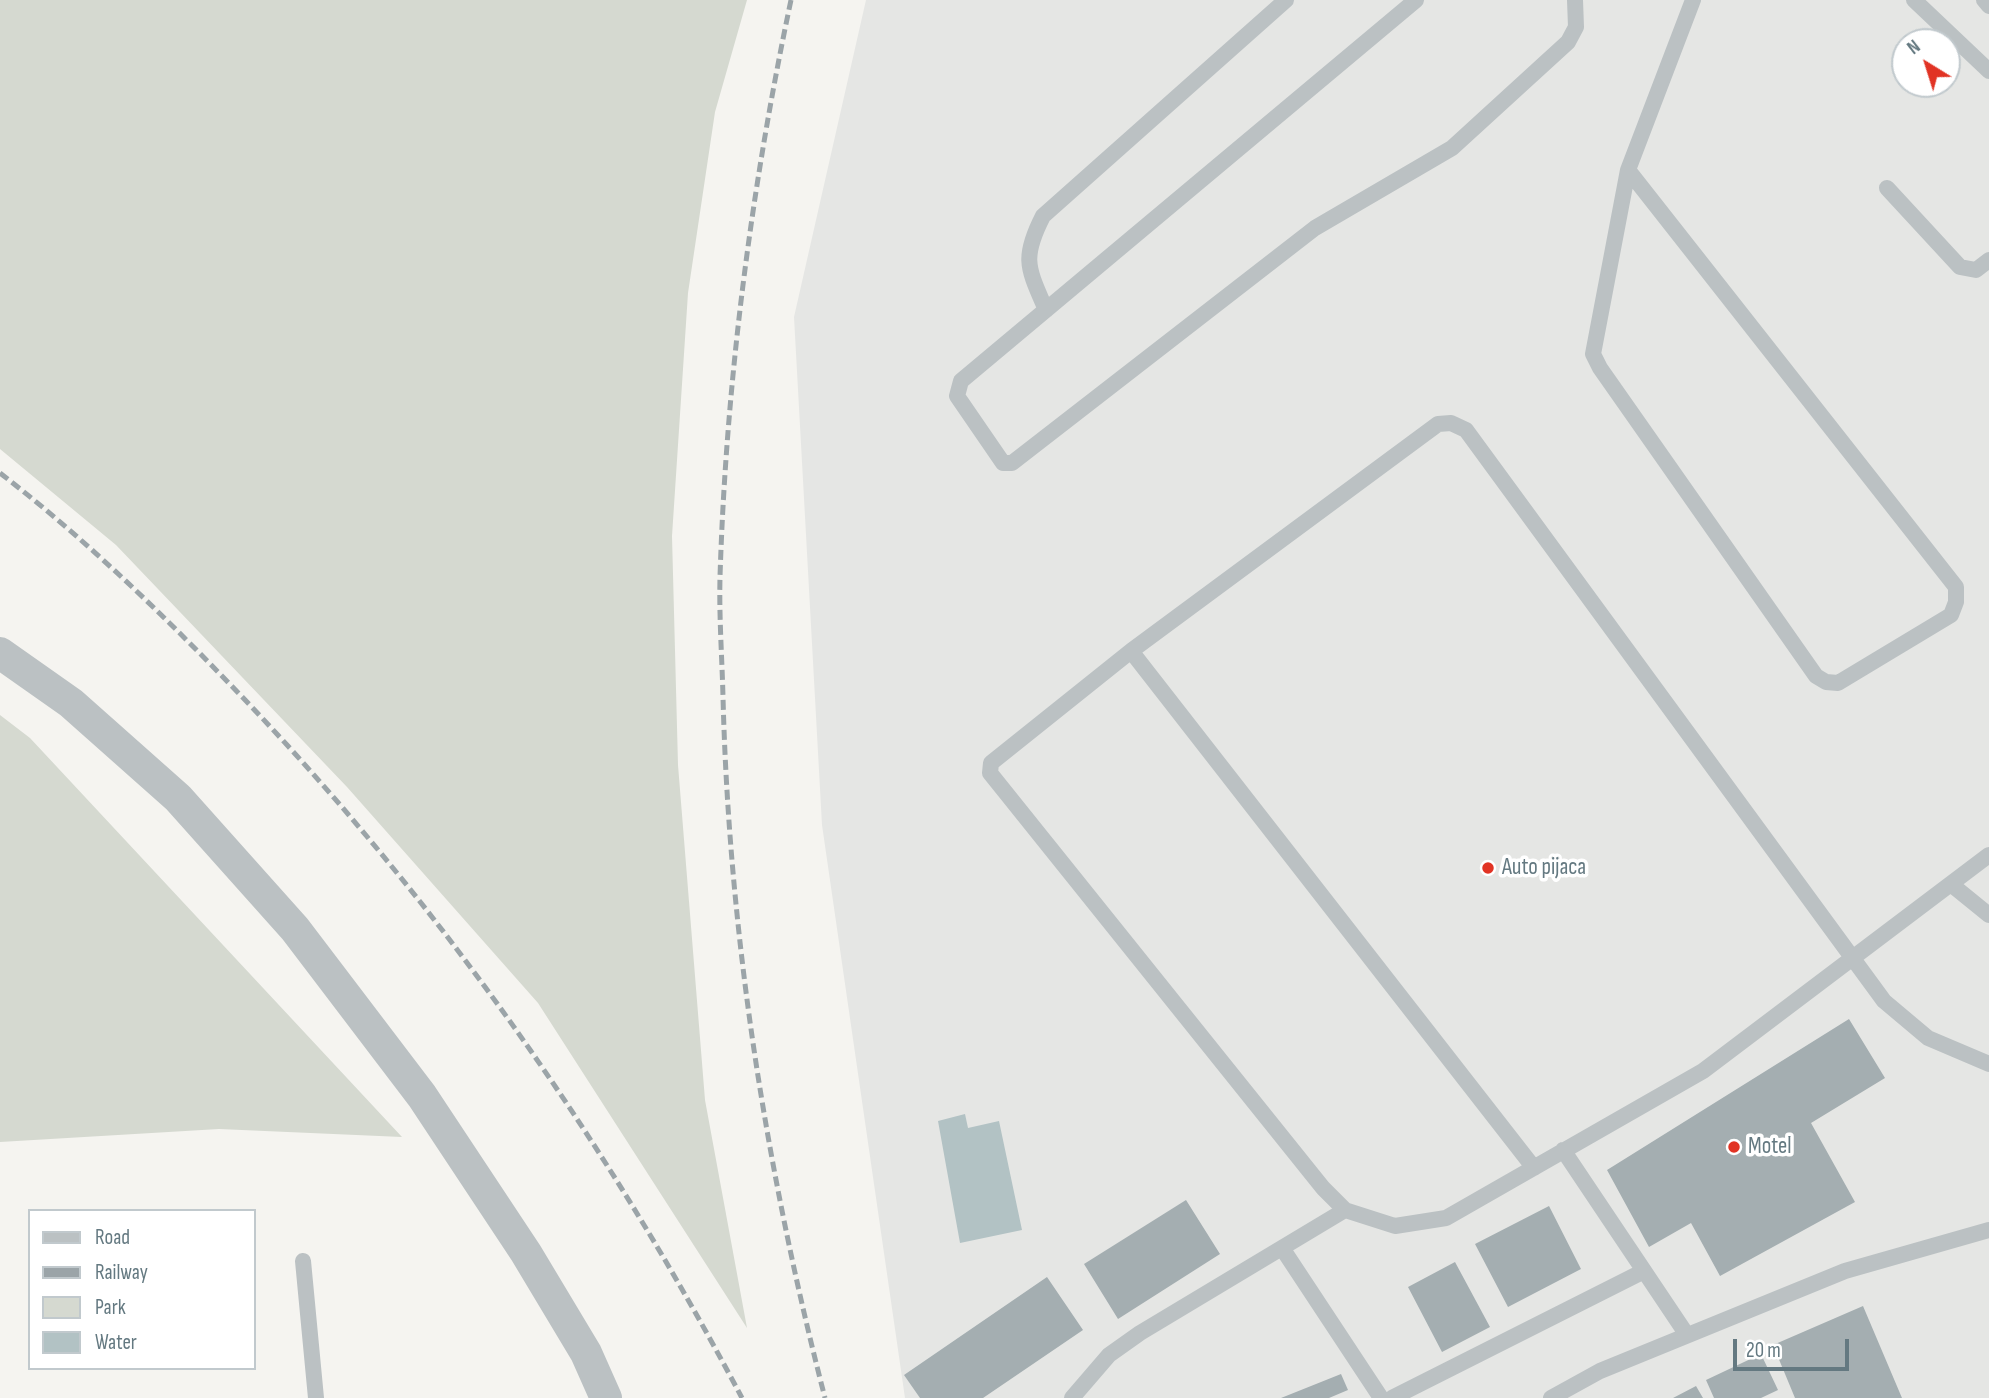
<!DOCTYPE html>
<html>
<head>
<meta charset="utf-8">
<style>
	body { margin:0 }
	#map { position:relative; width:1989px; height:1398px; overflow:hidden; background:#f5f4f0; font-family:"Sofia Sans Condensed",sans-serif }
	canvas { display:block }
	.legend { position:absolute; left:28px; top:1209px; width:228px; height:161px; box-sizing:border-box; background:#fff; border:2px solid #c1c9cd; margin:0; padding:9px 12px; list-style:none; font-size:21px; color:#647981 }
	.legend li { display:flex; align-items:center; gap:14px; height:35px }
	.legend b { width:35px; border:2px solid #c1c9cd }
	.north { position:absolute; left:1891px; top:28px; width:70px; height:70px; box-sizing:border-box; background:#fff; border:2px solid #c1c9cd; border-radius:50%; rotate:322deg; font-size:19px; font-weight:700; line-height:28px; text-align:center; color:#647981 }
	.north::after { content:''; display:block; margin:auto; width:24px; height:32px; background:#e13324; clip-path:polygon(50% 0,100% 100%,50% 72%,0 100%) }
	.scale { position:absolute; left:1733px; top:1339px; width:116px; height:32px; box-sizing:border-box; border:4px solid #647981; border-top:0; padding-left:9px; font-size:21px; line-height:24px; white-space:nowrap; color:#647981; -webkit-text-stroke:5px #fff; paint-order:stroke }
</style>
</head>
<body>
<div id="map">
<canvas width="1989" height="1398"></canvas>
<ul class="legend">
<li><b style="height:9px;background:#bbc1c3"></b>Road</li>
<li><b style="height:9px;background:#9ba4a8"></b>Railway</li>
<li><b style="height:19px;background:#d5d9d0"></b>Park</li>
<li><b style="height:19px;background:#b2c2c4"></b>Water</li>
</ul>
<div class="north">N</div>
<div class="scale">20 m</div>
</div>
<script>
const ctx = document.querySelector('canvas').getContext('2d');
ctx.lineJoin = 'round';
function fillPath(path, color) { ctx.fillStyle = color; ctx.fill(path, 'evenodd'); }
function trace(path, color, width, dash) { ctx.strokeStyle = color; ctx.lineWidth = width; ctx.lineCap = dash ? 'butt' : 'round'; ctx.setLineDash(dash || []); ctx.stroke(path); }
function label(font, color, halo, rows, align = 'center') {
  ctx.font = font + ' "Sofia Sans Condensed",sans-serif'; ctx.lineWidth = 7; ctx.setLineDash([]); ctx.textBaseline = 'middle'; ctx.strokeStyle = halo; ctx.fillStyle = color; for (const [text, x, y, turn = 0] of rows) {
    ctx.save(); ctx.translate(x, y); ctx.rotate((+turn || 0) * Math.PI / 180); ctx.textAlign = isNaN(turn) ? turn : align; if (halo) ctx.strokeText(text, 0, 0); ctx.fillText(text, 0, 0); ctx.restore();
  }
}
fillPath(new Path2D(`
	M 866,0 L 1989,0 L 1989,1398 L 905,1398 L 822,825 L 794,317 ZM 1905,42 L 1947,42 L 1947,84 L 1905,84 Z`), '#e5e6e4');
fillPath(new Path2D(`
	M 0,0 L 747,0 L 715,112 L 688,293 L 672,536 L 678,765 L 705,1100 L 747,1328 L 538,1003 L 347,787 L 116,545 L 0,449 Z
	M 0,715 L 30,738 L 402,1137 L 219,1129 L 0,1142 Z`), '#d5d9d0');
fillPath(new Path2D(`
	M 965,1114 L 968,1128 L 999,1121 L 1022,1230 L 960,1243 L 938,1121 Z`), '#b2c2c4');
fillPath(new Path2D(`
	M 1849,1019 L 1885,1078 L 1811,1123 L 1855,1202 L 1720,1276 L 1691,1223 L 1649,1247 L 1607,1170 Z
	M 1186,1200 L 1220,1254 L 1118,1319 L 1084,1264 Z
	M 1549,1206 L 1581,1269 L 1508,1307 L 1475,1244 Z
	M 1455,1262 L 1490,1327 L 1442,1352 L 1408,1287 Z
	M 1047,1277 L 1083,1330 L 983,1398 L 920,1398 L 904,1375 Z
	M 1863,1306 L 1902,1398 L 1795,1398 L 1773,1345 Z
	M 1761,1354 L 1778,1390 L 1761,1398 L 1714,1398 L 1706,1380 Z
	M 1341,1374 L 1348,1390 L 1329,1398 L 1281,1398 Z
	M 1696,1386 L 1703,1398 L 1673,1398 Z`), '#a4aeb1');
trace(new Path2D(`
	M 1416,0 L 961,381 L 957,396 L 1003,463 L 1012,463 L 1315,228 L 1452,148 L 1568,42 L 1576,27 L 1575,0
	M 1914,0 L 1989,71
	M 1984,0 L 1989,6
	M 1628,170 L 1956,587 L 1956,602 L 1951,615 L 1838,683 L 1826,682 L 1816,676 L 1600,368 L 1593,354 L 1628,170 L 1693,0
	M 1887,188 L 1960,267 L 1976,270 L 1989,260
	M 1046,310 C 1028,268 1021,259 1043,216 L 1286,0
	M 1131,651 L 991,763 L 990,773 L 1323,1188 L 1345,1210 L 1395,1226 L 1446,1218 L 1703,1071 L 1989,855
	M 1952,885 L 1989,915
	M 1563,1150 L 1687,1335
	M 1534,1168 L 1131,651 L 1438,424 L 1451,423 L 1466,430 L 1884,1001 L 1928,1038 L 1989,1064
	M 1282,1248 L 1381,1398
	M 303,1261 L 316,1398
	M 1072,1398 L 1109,1355 L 1140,1333 L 1345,1210
	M 1392,1398 L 1644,1271
	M 1551,1398 L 1600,1371 L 1845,1271 L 1989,1230`), '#bbc1c3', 16);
trace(new Path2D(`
	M 0,653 L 71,703 L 178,798 L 295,929 L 422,1096 L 526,1253 L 586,1353 L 606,1398`), '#bbc1c3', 32);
trace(new Path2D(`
	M 791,0 C 751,189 726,384 720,577 C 719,617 722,657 723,697 C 729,933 766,1170 825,1398
	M 0,473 C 79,534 152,604 221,675 C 429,888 603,1135 742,1398`), '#9ba4a8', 5, [10, 5]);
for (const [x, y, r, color] of [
	[1488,868,7,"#e13324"],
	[1734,1147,7,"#e13324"]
]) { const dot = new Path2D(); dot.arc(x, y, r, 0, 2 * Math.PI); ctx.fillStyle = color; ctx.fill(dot); trace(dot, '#fff', 2.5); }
label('23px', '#647981', '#fff', [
	["Auto pijaca",1502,868],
	["Motel",1748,1147]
], 'left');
</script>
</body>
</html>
